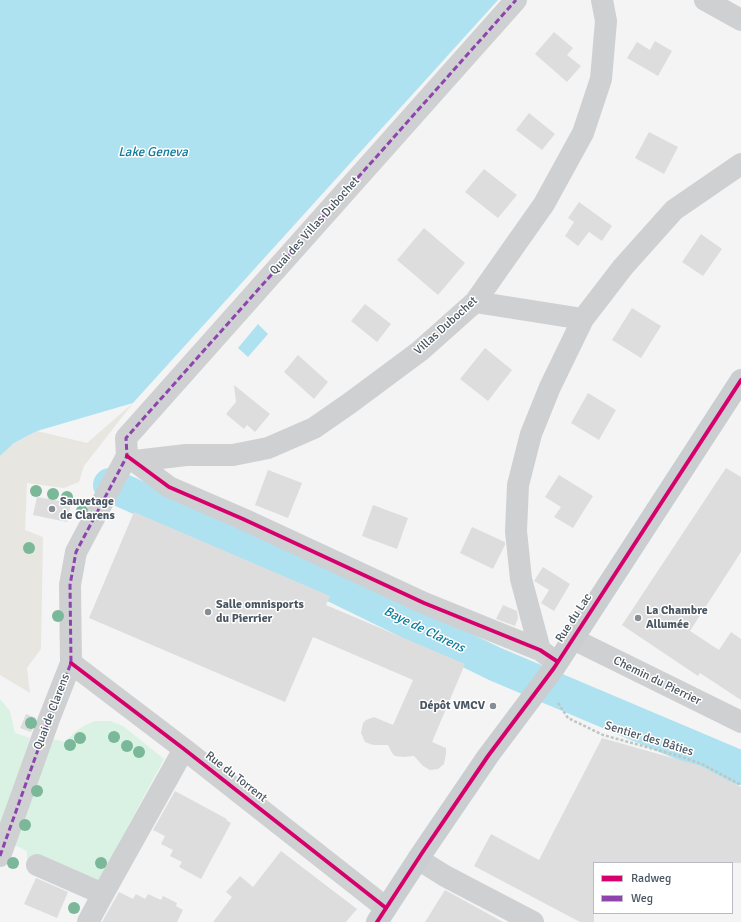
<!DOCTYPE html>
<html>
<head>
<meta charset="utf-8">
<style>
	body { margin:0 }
	#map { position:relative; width:741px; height:922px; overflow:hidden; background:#f4f4f4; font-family:Signika,sans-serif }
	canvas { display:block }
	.legend { position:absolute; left:593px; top:862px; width:140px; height:52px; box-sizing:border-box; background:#fff; border:1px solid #b7bbc0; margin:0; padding:5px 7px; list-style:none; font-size:12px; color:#4a5661 }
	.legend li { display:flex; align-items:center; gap:8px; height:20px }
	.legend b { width:20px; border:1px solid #b7bbc0 }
</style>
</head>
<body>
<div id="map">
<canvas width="741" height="922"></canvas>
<ul class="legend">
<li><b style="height:5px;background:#d6006c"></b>Radweg</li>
<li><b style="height:5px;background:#8e44ad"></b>Weg</li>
</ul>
</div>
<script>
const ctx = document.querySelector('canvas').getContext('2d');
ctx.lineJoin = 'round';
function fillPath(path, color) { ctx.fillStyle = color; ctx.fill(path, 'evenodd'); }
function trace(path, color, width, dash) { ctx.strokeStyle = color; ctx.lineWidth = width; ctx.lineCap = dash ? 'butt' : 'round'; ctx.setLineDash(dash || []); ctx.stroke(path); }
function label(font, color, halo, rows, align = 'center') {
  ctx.font = font + ' Signika,sans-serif'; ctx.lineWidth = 3; ctx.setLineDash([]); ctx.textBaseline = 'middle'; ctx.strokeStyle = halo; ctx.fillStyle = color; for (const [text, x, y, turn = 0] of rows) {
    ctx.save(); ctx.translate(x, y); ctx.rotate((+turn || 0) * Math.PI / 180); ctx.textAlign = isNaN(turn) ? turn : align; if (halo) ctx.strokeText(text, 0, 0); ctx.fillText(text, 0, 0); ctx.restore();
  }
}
fillPath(new Path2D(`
	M 0,699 L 10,711 L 15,733 L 30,738 L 0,826 Z
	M 95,721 L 110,721 L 123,726 L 164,759 L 98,882 L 27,861 L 27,851 L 12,844 L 53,739 L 65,742 C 75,731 82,726 95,721 Z`), '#d9f2e3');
fillPath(new Path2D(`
	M 133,403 L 84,466 L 79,482 L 64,488 L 27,483 L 25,530 L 43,537 L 41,649 L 27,668 L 30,693 L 0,675 L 0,456 L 14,443 L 37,431 L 87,443 Z`), '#e7e6e1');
fillPath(new Path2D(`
	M 0,0 L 498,0 L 133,403 L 37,431 L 14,443 L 0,456 Z
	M 258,324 L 268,334 L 248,357 L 238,348 Z`), '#aee2f0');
trace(new Path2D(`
	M 110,485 L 327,582 L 495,664 L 741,768`), '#aee2f0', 34);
fillPath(new Path2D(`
	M 554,32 L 573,48 L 567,55 L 581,66 L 567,82 L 535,54 Z
	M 655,41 L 672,51 L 658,76 L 627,58 L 637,42 L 650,50 Z
	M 529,113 L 555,134 L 542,150 L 516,130 Z
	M 649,132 L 678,147 L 664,174 L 635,158 Z
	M 484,169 L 517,195 L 498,218 L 465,192 Z
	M 579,202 L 612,226 L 602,241 L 589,232 L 578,246 L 565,236 L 574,222 L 568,218 Z
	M 424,228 L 465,263 L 438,295 L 397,260 Z
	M 701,234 L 722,249 L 703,276 L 682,262 Z
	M 365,304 L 391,324 L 377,342 L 351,321 Z
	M 632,308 L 661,326 L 641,358 L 612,340 Z
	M 485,348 L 512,370 L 488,401 L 460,379 Z
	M 298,355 L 328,382 L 314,399 L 284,372 Z
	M 234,385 L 270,414 L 255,432 L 247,425 L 244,429 L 226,414 L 236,402 Z
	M 588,393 L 616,410 L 599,440 L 571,423 Z
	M 726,468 L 741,477 L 741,552 L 690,631 L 719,650 L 731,632 L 741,639 L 741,700 L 700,673 L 698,676 L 622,625 Z
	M 268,470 L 302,483 L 288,518 L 255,505 Z
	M 559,475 L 593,496 L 573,528 L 554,517 L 561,507 L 545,497 Z
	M 37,497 L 71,503 L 67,522 L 33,515 Z
	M 373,505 L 408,518 L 397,549 L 362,536 Z
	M 134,512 L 330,596 L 326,605 L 465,664 L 432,742 L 446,748 L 446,754 L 444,764 L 438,769 L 430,770 L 423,766 L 414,756 L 403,757 L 395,756 L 392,753 L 388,745 L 373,745 L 365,742 L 361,733 L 363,723 L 366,720 L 374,717 L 393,725 L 413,680 L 313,637 L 285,702 L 89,618 Z
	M 472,527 L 505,542 L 505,545 L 493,569 L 460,553 Z
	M 543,567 L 570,584 L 554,611 L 541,603 L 549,590 L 534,581 Z
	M 503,605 L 517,611 L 518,618 L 515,626 L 496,619 Z
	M 26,714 L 36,718 L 31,732 L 20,728 Z
	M 602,738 L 701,766 L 741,787 L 741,863 L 594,863 L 594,922 L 580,922 L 474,866 L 491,834 L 539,860 Z
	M 175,791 L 227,819 L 226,820 L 231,823 L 201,879 L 179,867 L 182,862 L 170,856 L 173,850 L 161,844 L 165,836 L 153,830 Z
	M 281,851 L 357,909 L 346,922 L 213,922 L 232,897 L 226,892 L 240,876 L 253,887 Z
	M 36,878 L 68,892 L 57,918 L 24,904 Z
	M 445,890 L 503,922 L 425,922 Z
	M 119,892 L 133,899 L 136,894 L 145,899 L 148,894 L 161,900 L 163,896 L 177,903 L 176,906 L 183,910 L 177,922 L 102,922 Z`), '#ddddde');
trace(new Path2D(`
	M 558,703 L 568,718 L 603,735 L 679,756 L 702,764 L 741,785`), '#bcc7c4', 2.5, [3, 2]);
trace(new Path2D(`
	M 705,0 L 741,20
	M 475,302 L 583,319
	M 129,457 L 169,487 L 243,519 L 424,603 L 540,650 L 548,656
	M 135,461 L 186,455 L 233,455 L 268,448 L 314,428 L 350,403 L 420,351 L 475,302 L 544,204 L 583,133 L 601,79 L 606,21 L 602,0
	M 573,639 L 741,722
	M 540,650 L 521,579 L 516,531 L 518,485 L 531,434 L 550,387 L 583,319 L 623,267 L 674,210 L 741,164
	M 71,663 L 184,749 L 386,908
	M 0,856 L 49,719 L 71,663 L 70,585 L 76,552 L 127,456 L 126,438 L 516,0
	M 418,859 L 445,876 L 533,922
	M 37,865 L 103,894
	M 88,922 L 103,894 L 184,749`), '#ced0d2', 22);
trace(new Path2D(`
	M 377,922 L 422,853 L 488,756 L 554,668 L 741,380`), '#caced1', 22);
trace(new Path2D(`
	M 0,856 L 49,719 L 71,663 L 70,585 L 76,552 L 127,456 L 126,438 L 516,0`), '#8e44ad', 3, [6, 3]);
trace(new Path2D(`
	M 127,456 L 169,487 L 243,519 L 424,603 L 540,650 L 558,662
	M 71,663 L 184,749 L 386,908
	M 377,922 L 422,853 L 488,756 L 554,668 L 741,380`), '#d6006c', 4);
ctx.fillStyle = '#7ab899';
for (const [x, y] of [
	[36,491],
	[53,494],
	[67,497],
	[82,511],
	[29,548],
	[58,616],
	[31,723],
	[114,737],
	[80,738],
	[70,745],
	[127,746],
	[139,752],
	[37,791],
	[25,825],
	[13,863],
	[101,863],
	[74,908]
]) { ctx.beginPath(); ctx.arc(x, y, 6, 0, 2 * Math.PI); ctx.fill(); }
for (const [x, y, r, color] of [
	[52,509,4,"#868d94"],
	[208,612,4,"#868d94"],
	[638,618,4,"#868d94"],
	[493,706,4,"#868d94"]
]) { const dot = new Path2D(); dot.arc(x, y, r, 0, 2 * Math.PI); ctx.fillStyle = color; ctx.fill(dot); trace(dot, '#fff', 1.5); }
label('12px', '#4a5661', '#fff', [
	["Quai des Villas Dubochet",315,226,-48],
	["Villas Dubochet",446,326,-42],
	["Rue du Lac",574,618,-57],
	["Chemin du Pierrier",657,681,26],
	["Quai de Clarens",52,712,-69],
	["Sentier des Bâties",649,739,17],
	["Rue du Torrent",236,777,38]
]);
label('bold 12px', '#4a5661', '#fff', [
	["Sauvetage",60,502],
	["de Clarens",60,516],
	["Salle omnisports",216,605],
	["du Pierrier",216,619],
	["La Chambre",646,611],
	["Allumée",646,625],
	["Dépôt VMCV",485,706,"right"]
], 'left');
label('italic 13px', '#0c7c9b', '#fff', [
	["Lake Geneva",153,153],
	["Baye de Clarens",424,630,26]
]);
</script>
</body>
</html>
